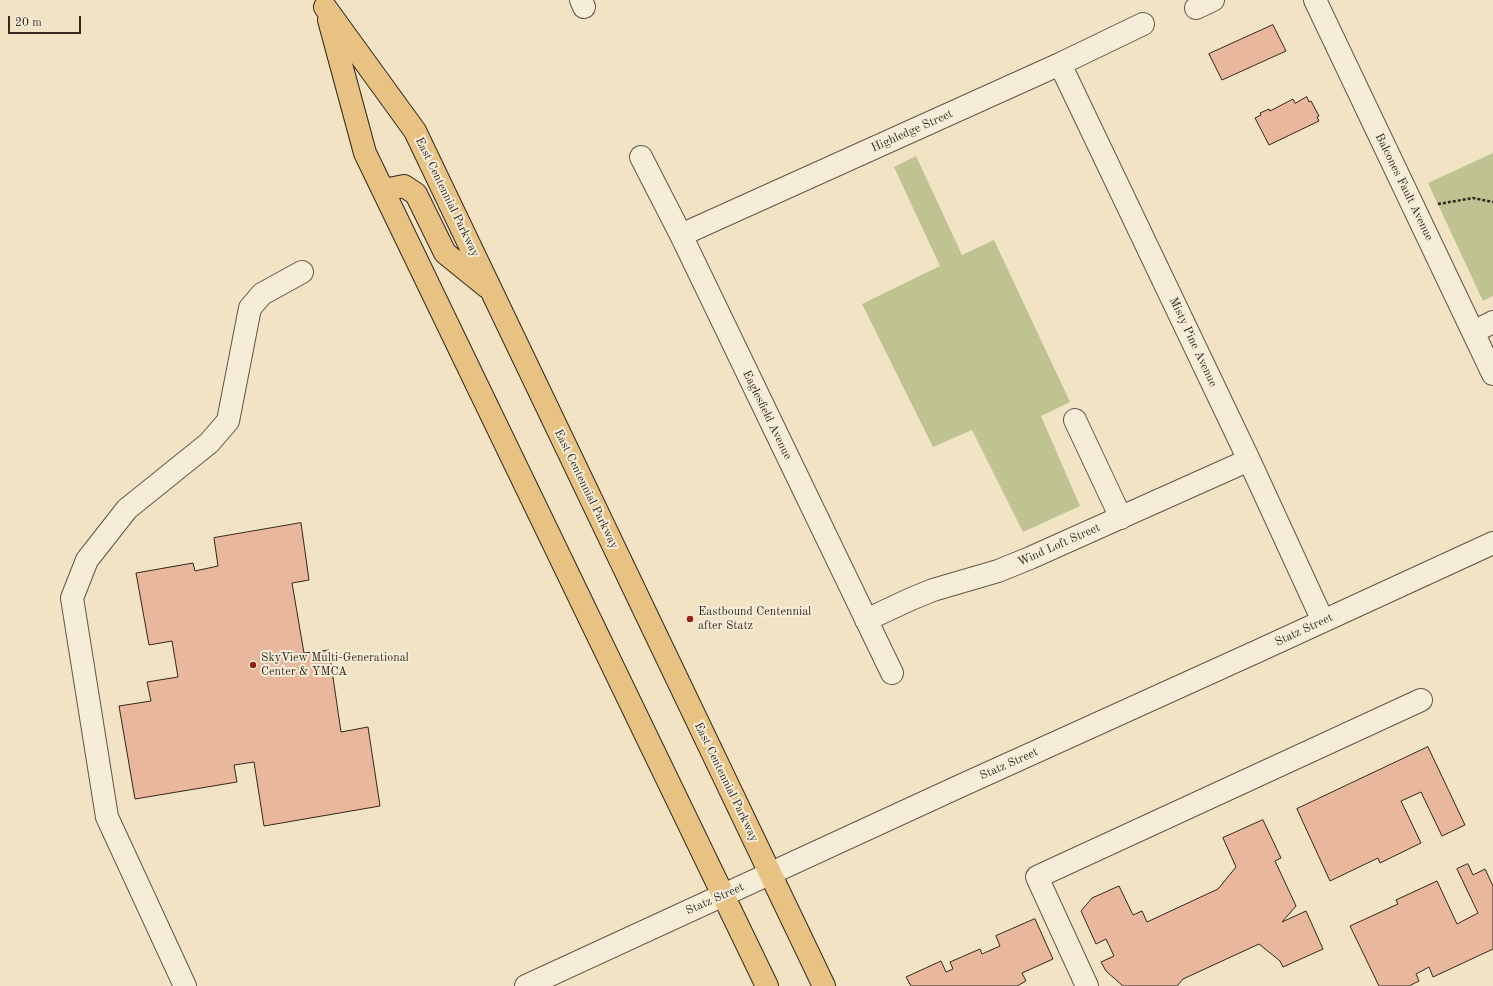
<!DOCTYPE html>
<html>
<head>
<meta charset="utf-8">
<style>
	body { margin:0 }
	#map { position:relative; width:1493px; height:986px; overflow:hidden; background:#f1e3c4; font-family:"Old Standard TT",serif }
	canvas { display:block }
	.scale { position:absolute; left:8px; top:16px; width:73px; height:18px; box-sizing:border-box; border:2px solid #33271f; border-top:0; padding-left:5px; font-size:12px; line-height:14px; white-space:nowrap; color:#33271f; -webkit-text-stroke:3px #f6edd9; paint-order:stroke }
</style>
</head>
<body>
<div id="map">
<canvas width="1493" height="986"></canvas>
<div class="scale">20 m</div>
</div>
<script>
const ctx = document.querySelector('canvas').getContext('2d');
ctx.lineJoin = 'round';
function fillPath(path, color) { ctx.fillStyle = color; ctx.fill(path, 'evenodd'); }
function trace(path, color, width, dash) { ctx.strokeStyle = color; ctx.lineWidth = width; ctx.lineCap = dash ? 'butt' : 'round'; ctx.setLineDash(dash || []); ctx.stroke(path); }
function label(font, color, halo, rows, align = 'center') {
  ctx.font = font + ' "Old Standard TT",serif'; ctx.lineWidth = 4; ctx.setLineDash([]); ctx.textBaseline = 'middle'; ctx.strokeStyle = halo; ctx.fillStyle = color; for (const [text, x, y, turn = 0] of rows) {
    ctx.save(); ctx.translate(x, y); ctx.rotate((+turn || 0) * Math.PI / 180); ctx.textAlign = isNaN(turn) ? turn : align; if (halo) ctx.strokeText(text, 0, 0); ctx.fillText(text, 0, 0); ctx.restore();
  }
}
fillPath(new Path2D(`
	M 1493,153 L 1493,296 L 1483,301 L 1428,183 Z
	M 916,156 L 962,255 L 994,240 L 1070,402 L 1041,416 L 1080,506 L 1023,532 L 972,430 L 933,447 L 862,304 L 940,266 L 894,167 Z`), '#bec391');
const building = new Path2D(`
	M 1273,25 L 1286,51 L 1222,80 L 1209,54 Z
	M 1307,97 L 1309,102 L 1311,101 L 1319,116 L 1317,117 L 1319,121 L 1269,145 L 1255,118 L 1261,115 L 1260,113 L 1269,109 L 1270,111 L 1293,99 L 1295,103 Z
	M 301,523 L 309,580 L 292,583 L 304,653 L 329,650 L 341,732 L 368,727 L 380,806 L 264,826 L 254,762 L 234,765 L 237,782 L 135,799 L 119,706 L 151,701 L 147,682 L 178,677 L 172,641 L 149,645 L 136,573 L 193,563 L 195,571 L 218,566 L 214,538 Z
	M 1428,747 L 1465,825 L 1442,836 L 1421,792 L 1401,801 L 1421,843 L 1380,863 L 1378,858 L 1330,881 L 1297,809 Z
	M 1263,820 L 1281,858 L 1275,861 L 1296,906 L 1282,922 L 1306,911 L 1323,949 L 1283,967 L 1280,961 L 1259,944 L 1183,979 L 1177,986 L 1123,986 L 1106,971 L 1101,962 L 1114,956 L 1106,939 L 1096,944 L 1081,911 L 1092,898 L 1119,886 L 1133,915 L 1142,911 L 1147,922 L 1218,889 L 1236,867 L 1223,838 Z
	M 1468,864 L 1473,875 L 1485,869 L 1493,886 L 1493,949 L 1433,977 L 1429,967 L 1416,974 L 1419,981 L 1409,986 L 1379,986 L 1350,926 L 1398,904 L 1396,900 L 1437,881 L 1457,924 L 1478,913 L 1457,869 Z
	M 1035,919 L 1053,959 L 1022,973 L 1026,981 L 1017,986 L 911,986 L 906,977 L 941,961 L 946,972 L 953,969 L 950,962 L 980,949 L 982,954 L 1000,946 L 996,936 Z`);
fillPath(building, '#e9b79b');
trace(building, '#33271f', 1);
const minor = new Path2D(`
	M 581,0 L 584,7
	M 1315,0 L 1493,374
	M 1196,8 L 1213,0
	M 1060,64 L 1249,460 L 1323,621
	M 641,157 L 681,235 L 892,673
	M 681,235 L 1060,64 L 1143,24
	M 1473,332 L 1493,322
	M 1075,420 L 1121,518
	M 866,620 L 911,599 L 933,590 L 998,571 L 1030,558 L 1249,460
	M 185,986 L 107,817 L 72,598 L 87,560 L 127,509 L 209,443 L 228,421 L 250,308 L 262,294 L 302,272
	M 526,986 L 958,787 L 1258,651 L 1493,543
	M 1087,986 L 1037,877 L 1421,700`);
const major = new Path2D(`
	M 325,7 L 415,131 L 824,986
	M 329,20 L 365,153 L 767,986
	M 384,190 L 404,186 L 416,194 L 445,253 L 487,287`);
trace(minor, '#625648', 24);
trace(major, '#33271f', 24);
trace(new Path2D(`
	M 1438,204 L 1473,198 L 1493,202`), '#33271f', 2.5, [3, 2]);
trace(minor, '#f6edd9', 22);
trace(major, '#e8c282', 22);
for (const [x, y, r, color] of [
	[690,619,4,"#8f2418"],
	[253,665,4,"#8f2418"]
]) { const dot = new Path2D(); dot.arc(x, y, r, 0, 2 * Math.PI); ctx.fillStyle = color; ctx.fill(dot); trace(dot, '#f6edd9', 1.5); }
label('12px', '#33271f', '#f6edd9', [
	["Highledge Street",912,131,-24],
	["Balcones Fault Avenue",1404,187,64],
	["East Centennial Parkway",447,197,64],
	["Misty Pine Avenue",1193,342,65],
	["Eaglesfield Avenue",767,415,64],
	["East Centennial Parkway",586,489,64],
	["Wind Loft Street",1059,545,-24],
	["Statz Street",1304,630,-25],
	["Statz Street",1009,764,-24],
	["East Centennial Parkway",726,782,64],
	["Statz Street",715,899,-24]
]);
label('12px', '#33271f', '#f6edd9', [
	["Eastbound Centennial",698,612],
	["after Statz",698,626],
	["SkyView Multi-Generational",261,658],
	["Center & YMCA",261,672]
], 'left');
</script>
</body>
</html>
